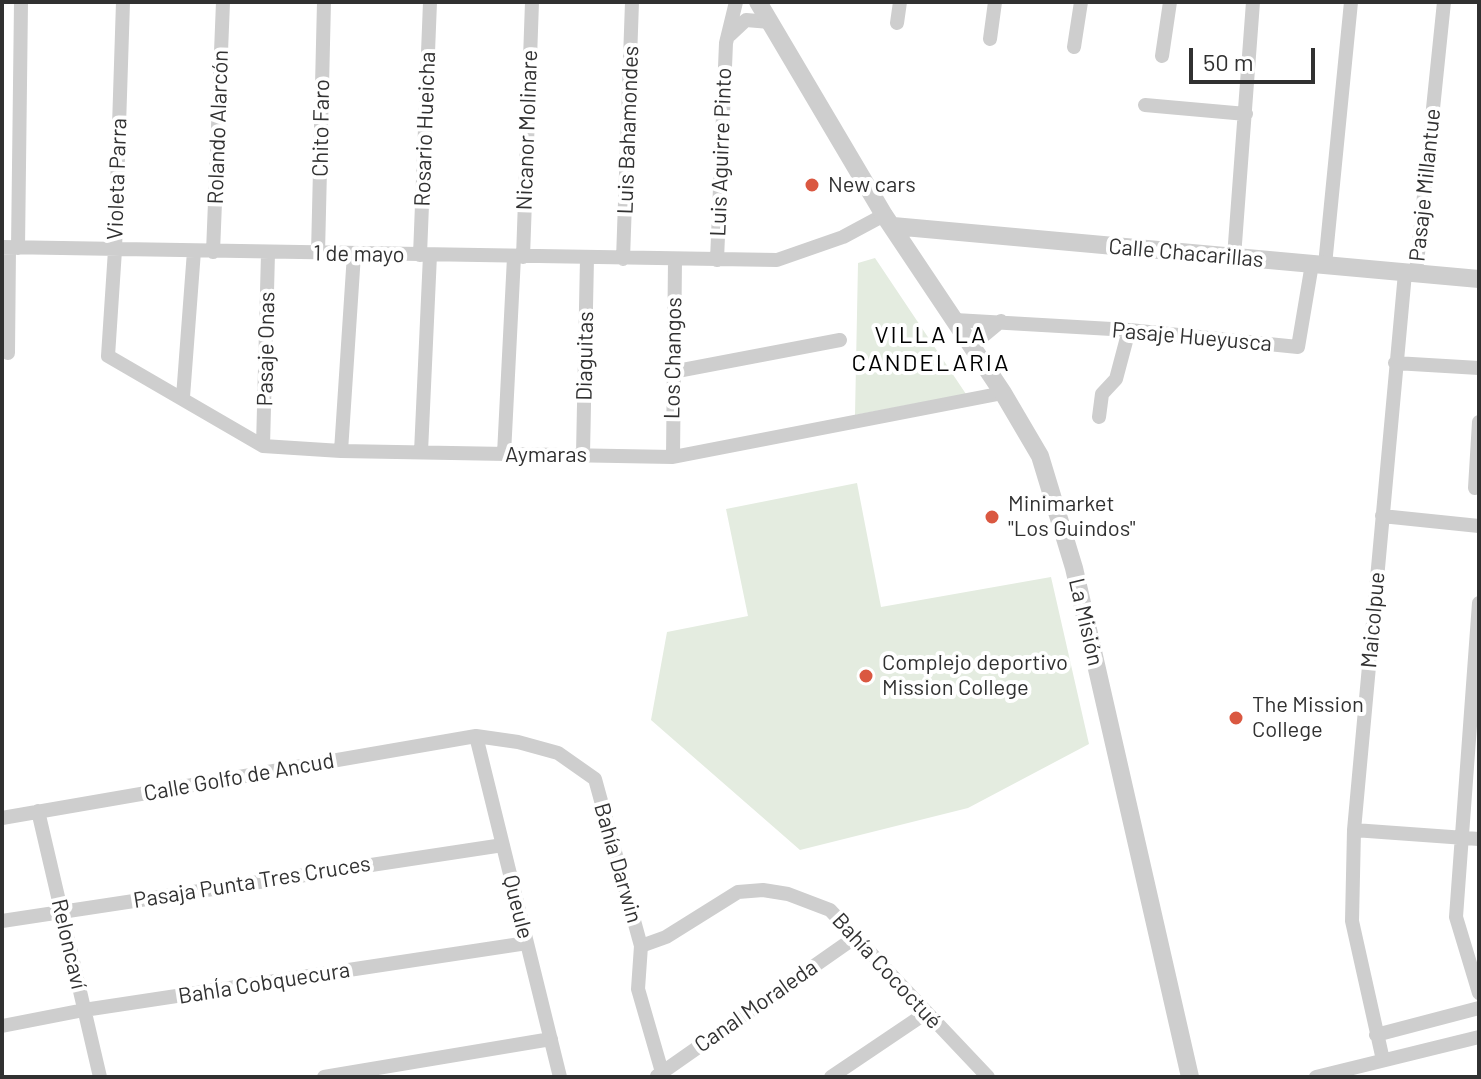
<!DOCTYPE html>
<html>
<head>
<meta charset="utf-8">
<style>
	body { margin:0 }
	#map { position:relative; width:1481px; height:1079px; overflow:hidden; background:#fff; font-family:Barlow,sans-serif }
	canvas { display:block }
	.frame { position:absolute; inset:0; border:4px solid #313131; pointer-events:none }
	.scale { position:absolute; left:1189px; top:48px; width:126px; height:36px; box-sizing:border-box; border:4px solid #313131; border-top:0; padding-left:10px; font-size:24px; line-height:28px; white-space:nowrap; color:#313131; -webkit-text-stroke:6px #fff; paint-order:stroke }
</style>
</head>
<body>
<div id="map">
<canvas width="1481" height="1079"></canvas>
<div class="frame"></div>
<div class="scale">50 m</div>
</div>
<script>
const ctx = document.querySelector('canvas').getContext('2d');
ctx.lineJoin = 'round';
function fillPath(path, color) { ctx.fillStyle = color; ctx.fill(path, 'evenodd'); }
function trace(path, color, width, dash) { ctx.strokeStyle = color; ctx.lineWidth = width; ctx.lineCap = dash ? 'butt' : 'round'; ctx.setLineDash(dash || []); ctx.stroke(path); }
function label(font, color, halo, rows, align = 'center') {
  ctx.font = font + ' Barlow,sans-serif'; ctx.lineWidth = 8; ctx.setLineDash([]); ctx.textBaseline = 'middle'; ctx.strokeStyle = halo; ctx.fillStyle = color; for (const [text, x, y, turn = 0] of rows) {
    ctx.save(); ctx.translate(x, y); ctx.rotate((+turn || 0) * Math.PI / 180); ctx.textAlign = isNaN(turn) ? turn : align; if (halo) ctx.strokeText(text, 0, 0); ctx.fillText(text, 0, 0); ctx.restore();
  }
}
fillPath(new Path2D(`
	M 875,258 L 966,394 L 855,415 L 858,263 Z
	M 857,483 L 881,607 L 1051,577 L 1089,744 L 968,808 L 800,850 L 651,720 L 667,632 L 748,616 L 726,509 Z`), '#e4ece0');
trace(new Path2D(`
	M 123,2 L 115,250 L 108,356 L 263,446 L 341,451 L 673,457 L 1003,393
	M 897,23 L 900,2
	M 730,35 L 746,20 L 770,22
	M 990,39 L 995,2
	M 1074,47 L 1081,2
	M 1162,56 L 1170,2
	M 1145,105 L 1246,114
	M 2,247 L 777,260 L 843,237 L 884,215
	M 18,248 L 21,2
	M 213,252 L 223,2
	M 318,253 L 324,2
	M 420,255 L 430,2
	M 523,257 L 532,2
	M 1234,257 L 1253,2
	M 623,259 L 632,2
	M 717,260 L 726,43 L 736,2
	M 1325,265 L 1351,2
	M 1416,273 L 1444,2
	M 955,320 L 1129,330 L 1298,347 L 1312,264
	M 971,346 L 1001,321
	M 8,353 L 9,248
	M 1395,363 L 1479,368
	M 672,372 L 840,340
	M 183,397 L 194,251
	M 1099,417 L 1102,394 L 1116,379 L 1129,330
	M 263,446 L 268,253
	M 341,451 L 354,254
	M 421,452 L 430,255
	M 504,454 L 514,257
	M 583,454 L 587,258
	M 673,457 L 675,260
	M 1475,488 L 1479,422
	M 1382,516 L 1479,526
	M 1479,603 L 1456,917 L 1479,993
	M 476,736 L 560,1077
	M 38,811 L 100,1077
	M 2,818 L 476,736 L 518,742 L 558,753 L 595,779 L 641,946 L 638,989 L 662,1072
	M 1354,830 L 1479,839
	M 2,921 L 503,845
	M 641,946 L 666,937 L 738,892 L 763,890 L 788,894 L 830,910 L 988,1077
	M 2,1026 L 84,1010 L 527,943
	M 1376,1035 L 1479,1008
	M 1383,1060 L 1352,921 L 1354,830 L 1405,273
	M 657,1076 L 857,936
	M 324,1077 L 551,1039
	M 831,1077 L 926,1013
	M 1316,1077 L 1479,1037`), '#cecece', 14);
trace(new Path2D(`
	M 758,2 L 884,215 L 1003,393 L 1040,456 L 1074,568 L 1190,1077
	M 893,226 L 1479,279`), '#cecece', 18);
for (const [x, y, r, color] of [
	[812,185,8,"#da5841"],
	[992,517,8,"#da5841"],
	[866,676,8,"#da5841"],
	[1236,718,8,"#da5841"]
]) { const dot = new Path2D(); dot.arc(x, y, r, 0, 2 * Math.PI); ctx.fillStyle = color; ctx.fill(dot); trace(dot, '#fff', 3); }
label('22px', '#313131', '#fff', [
	["Rolando Alarcón",218,127,-88],
	["Chito Faro",321,128,-89],
	["Rosario Hueicha",425,129,-88],
	["Nicanor Molinare",527,130,-88],
	["Luis Bahamondes",628,130,-88],
	["Luis Aguirre Pinto",721,152,-88],
	["Violeta Parra",117,179,-88],
	["Pasaje Millantue",1425,185,-84],
	["Calle Chacarillas",1186,253,5],
	["1 de mayo",359,254,1],
	["Pasaje Hueyusca",1192,337,5],
	["Pasaje Onas",266,349,-89],
	["Diaguitas",585,356,-89],
	["Los Changos",673,358,-89],
	["Aymaras",546,455],
	["Maicolpue",1373,620,-85],
	["La Misión",1086,622,77],
	["Calle Golfo de Ancud",239,777,-10],
	["Bahía Darwin",618,863,74],
	["Pasaja Punta Tres Cruces",252,882,-9],
	["Queule",518,907,76],
	["Reloncaví",69,944,77],
	["Bahía Cococtué",887,971,47],
	["BahÍa Cobquecura",264,983,-9],
	["Canal Moraleda",756,1006,-35]
]);
label('22px', '#313131', '#fff', [
	["New cars",828,185],
	["Minimarket",1008,504],
	["\"Los Guindos\"",1008,529],
	["Complejo deportivo",882,663],
	["Mission College",882,688],
	["The Mission",1252,705],
	["College",1252,730]
], 'left');
ctx.letterSpacing = '2px';
label('24px', '#000', '#fff', [
	["VILLA LA",931,335],
	["CANDELARIA",931,363]
]);
ctx.letterSpacing = '0px';
</script>
</body>
</html>
